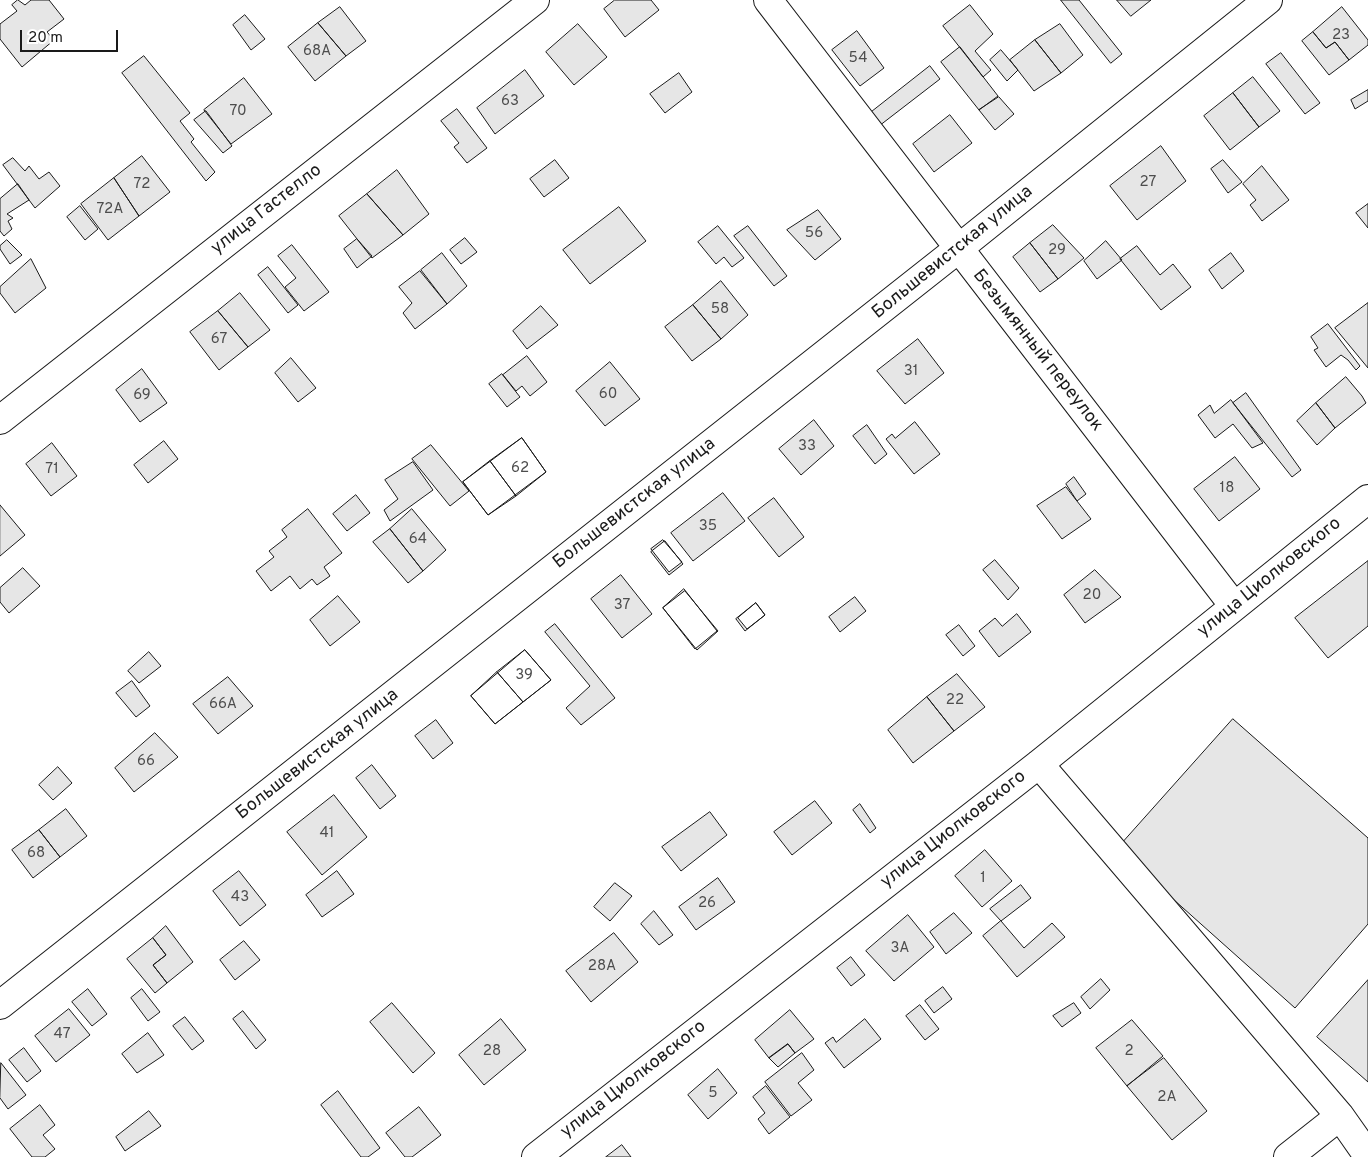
<!DOCTYPE html>
<html>
<head>
<meta charset="utf-8">
<style>
	body { margin:0 }
	#map { position:relative; width:1368px; height:1157px; overflow:hidden; background:#fff; font-family:Overpass,sans-serif }
	canvas { display:block }
	.scale { position:absolute; left:20px; top:30px; width:98px; height:22px; box-sizing:border-box; border:2px solid #1a1a1a; border-top:0; padding-left:6px; font-size:15px; line-height:18px; white-space:nowrap; color:#1a1a1a; -webkit-text-stroke:4px #fff; paint-order:stroke }
</style>
</head>
<body>
<div id="map">
<canvas width="1368" height="1157"></canvas>
<div class="scale">20 m</div>
</div>
<script>
const ctx = document.querySelector('canvas').getContext('2d');
ctx.lineJoin = 'round';
function fillPath(path, color) { ctx.fillStyle = color; ctx.fill(path, 'evenodd'); }
function trace(path, color, width, dash) { ctx.strokeStyle = color; ctx.lineWidth = width; ctx.lineCap = dash ? 'butt' : 'round'; ctx.setLineDash(dash || []); ctx.stroke(path); }
function label(font, color, halo, rows, align = 'center') {
  ctx.font = font + ' Overpass,sans-serif'; ctx.lineWidth = 4; ctx.setLineDash([]); ctx.textBaseline = 'middle'; ctx.strokeStyle = halo; ctx.fillStyle = color; for (const [text, x, y, turn = 0] of rows) {
    ctx.save(); ctx.translate(x, y); ctx.rotate((+turn || 0) * Math.PI / 180); ctx.textAlign = isNaN(turn) ? turn : align; if (halo) ctx.strokeText(text, 0, 0); ctx.fillText(text, 0, 0); ctx.restore();
  }
}
const building = new Path2D(`
	M 18,0 L 25,5 L 31,0 L 49,0 L 64,19 L 47,32 L 54,40 L 22,67 L 0,39 L 0,24 L 17,11 L 12,5 Z
	M 615,0 L 651,0 L 659,10 L 625,37 L 604,9 Z
	M 1061,0 L 1079,0 L 1122,54 L 1111,63 Z
	M 1117,0 L 1151,0 L 1131,16 Z
	M 970,5 L 993,34 L 975,51 L 991,70 L 983,77 L 943,26 Z
	M 340,7 L 366,41 L 346,56 L 318,23 Z
	M 1342,7 L 1368,40 L 1368,45 L 1349,60 L 1335,42 L 1326,48 L 1313,32 Z
	M 245,15 L 265,39 L 251,50 L 233,25 Z
	M 318,23 L 346,56 L 315,81 L 288,47 Z
	M 578,24 L 607,57 L 574,85 L 546,52 Z
	M 1060,24 L 1083,55 L 1061,73 L 1035,40 Z
	M 857,31 L 884,68 L 860,86 L 832,50 Z
	M 1313,32 L 1326,48 L 1335,42 L 1349,60 L 1329,75 L 1302,41 Z
	M 1035,40 L 1061,73 L 1034,91 L 1010,60 Z
	M 960,47 L 998,96 L 979,110 L 941,62 Z
	M 1001,50 L 1018,70 L 1007,81 L 990,60 Z
	M 1281,53 L 1320,103 L 1305,114 L 1266,64 Z
	M 144,56 L 190,113 L 180,121 L 194,139 L 191,142 L 215,172 L 206,181 L 122,73 Z
	M 930,66 L 940,79 L 879,126 L 869,114 Z
	M 525,70 L 544,96 L 495,134 L 477,108 Z
	M 679,73 L 692,92 L 665,113 L 650,94 Z
	M 1253,77 L 1280,111 L 1259,127 L 1233,93 Z
	M 244,78 L 272,114 L 231,144 L 204,110 Z
	M 1368,90 L 1368,101 L 1355,109 L 1351,100 Z
	M 1233,93 L 1259,127 L 1230,150 L 1204,116 Z
	M 999,97 L 1014,114 L 995,130 L 979,110 Z
	M 457,109 L 487,148 L 467,163 L 454,147 L 459,143 L 441,121 Z
	M 206,111 L 232,146 L 223,153 L 194,120 Z
	M 950,115 L 972,143 L 934,172 L 913,144 Z
	M 1161,146 L 1186,181 L 1137,220 L 1110,186 Z
	M 142,156 L 170,192 L 139,216 L 114,178 Z
	M 13,158 L 25,171 L 29,166 L 39,179 L 49,172 L 60,186 L 35,208 L 3,165 Z
	M 555,160 L 569,178 L 544,197 L 530,179 Z
	M 1223,160 L 1242,182 L 1228,193 L 1211,169 Z
	M 1262,166 L 1289,200 L 1262,221 L 1250,205 L 1256,200 L 1243,184 Z
	M 397,170 L 429,214 L 403,235 L 367,194 Z
	M 114,178 L 139,216 L 108,240 L 81,204 Z
	M 18,184 L 29,200 L 7,214 L 13,218 L 8,221 L 12,229 L 4,236 L 0,231 L 0,199 Z
	M 367,194 L 403,235 L 372,258 L 339,216 Z
	M 1368,204 L 1368,228 L 1356,213 Z
	M 80,206 L 98,229 L 85,240 L 67,217 Z
	M 619,207 L 646,241 L 590,284 L 563,250 Z
	M 818,210 L 841,239 L 815,260 L 787,230 Z
	M 1053,225 L 1084,258 L 1058,279 L 1030,243 Z
	M 718,226 L 744,258 L 732,267 L 724,257 L 716,264 L 698,242 Z
	M 748,226 L 787,276 L 774,286 L 734,236 Z
	M 465,238 L 477,252 L 461,264 L 450,250 Z
	M 357,239 L 372,256 L 357,268 L 344,249 Z
	M 7,240 L 22,255 L 10,264 L 0,249 L 0,246 Z
	M 1106,241 L 1122,260 L 1097,279 L 1084,261 Z
	M 1030,243 L 1058,279 L 1040,292 L 1013,257 Z
	M 292,245 L 329,292 L 304,311 L 285,287 L 296,278 L 278,256 Z
	M 1137,246 L 1160,275 L 1173,264 L 1191,287 L 1161,310 L 1120,259 Z
	M 442,253 L 467,286 L 447,304 L 421,270 Z
	M 1231,253 L 1244,271 L 1222,289 L 1209,270 Z
	M 31,259 L 46,288 L 15,313 L 0,293 L 0,287 Z
	M 268,267 L 298,305 L 288,313 L 258,275 Z
	M 420,271 L 447,304 L 415,329 L 403,313 L 412,303 L 399,287 Z
	M 721,281 L 748,315 L 721,339 L 693,305 Z
	M 240,293 L 270,330 L 248,347 L 218,311 Z
	M 1368,303 L 1368,368 L 1335,328 Z
	M 693,305 L 721,339 L 692,361 L 665,327 Z
	M 541,306 L 558,325 L 527,349 L 513,331 Z
	M 218,311 L 248,347 L 219,370 L 190,332 Z
	M 1328,324 L 1360,366 L 1356,370 L 1348,360 L 1341,355 L 1326,367 L 1314,350 L 1318,348 L 1311,337 Z
	M 918,339 L 944,373 L 905,404 L 877,371 Z
	M 527,356 L 547,382 L 530,396 L 522,386 L 516,391 L 503,375 Z
	M 291,358 L 316,388 L 298,402 L 275,373 Z
	M 610,362 L 640,399 L 605,426 L 576,391 Z
	M 142,369 L 167,403 L 140,422 L 116,390 Z
	M 502,374 L 520,397 L 507,407 L 489,384 Z
	M 1346,377 L 1362,396 L 1366,403 L 1335,428 L 1316,403 Z
	M 1246,393 L 1301,470 L 1292,477 L 1233,403 Z
	M 1231,400 L 1263,443 L 1252,448 L 1233,424 L 1215,438 L 1198,415 L 1210,405 L 1214,413 Z
	M 1316,403 L 1335,428 L 1317,445 L 1297,421 Z
	M 814,420 L 834,446 L 801,475 L 779,449 Z
	M 915,422 L 940,454 L 914,474 L 886,439 L 892,434 L 895,438 Z
	M 867,425 L 887,454 L 875,464 L 853,436 Z
	M 522,438 L 546,472 L 516,496 L 490,461 Z
	M 522,438 L 546,472 L 488,515 L 463,482 Z
	M 164,441 L 178,459 L 148,483 L 134,465 Z
	M 52,443 L 77,476 L 51,496 L 26,464 Z
	M 431,445 L 469,491 L 450,506 L 412,459 Z
	M 1235,457 L 1260,489 L 1219,521 L 1194,489 Z
	M 490,461 L 516,496 L 488,515 L 463,482 Z
	M 413,462 L 433,490 L 390,521 L 384,510 L 398,499 L 385,480 Z
	M 1074,477 L 1086,494 L 1077,501 L 1066,484 Z
	M 1066,487 L 1091,519 L 1062,539 L 1037,506 Z
	M 723,493 L 745,521 L 693,561 L 671,533 Z
	M 356,495 L 370,513 L 347,531 L 333,514 Z
	M 774,498 L 804,537 L 779,557 L 748,518 Z
	M 0,505 L 25,535 L 0,556 Z
	M 308,509 L 342,553 L 324,567 L 330,576 L 317,585 L 312,579 L 300,589 L 290,576 L 271,591 L 256,571 L 274,557 L 269,551 L 287,537 L 282,530 Z
	M 412,509 L 446,550 L 423,571 L 390,529 Z
	M 390,529 L 423,571 L 408,583 L 373,542 Z
	M 663,540 L 682,562 L 669,572 L 651,549 Z
	M 665,541 L 683,564 L 669,575 L 651,552 Z
	M 995,560 L 1019,588 L 1008,600 L 983,570 Z
	M 1368,561 L 1368,626 L 1328,658 L 1295,618 Z
	M 23,568 L 40,586 L 9,613 L 0,602 L 0,588 Z
	M 1095,570 L 1121,597 L 1085,623 L 1064,595 Z
	M 621,575 L 652,614 L 622,638 L 591,599 Z
	M 684,589 L 717,631 L 695,649 L 663,608 Z
	M 685,591 L 718,631 L 697,650 L 663,608 Z
	M 338,596 L 360,622 L 330,646 L 310,620 Z
	M 855,597 L 866,611 L 840,632 L 829,617 Z
	M 756,603 L 765,615 L 745,631 L 736,619 Z
	M 756,603 L 765,615 L 747,629 L 738,618 Z
	M 1017,614 L 1031,632 L 999,657 L 979,631 L 995,618 L 1002,626 Z
	M 555,624 L 615,698 L 581,725 L 566,708 L 590,686 L 545,632 Z
	M 959,625 L 975,646 L 963,656 L 946,635 Z
	M 525,650 L 551,680 L 523,702 L 497,672 Z
	M 525,650 L 551,680 L 495,724 L 471,696 Z
	M 149,652 L 161,666 L 139,683 L 128,671 Z
	M 497,672 L 523,702 L 495,724 L 471,696 Z
	M 957,674 L 985,707 L 954,731 L 927,697 Z
	M 228,677 L 253,706 L 218,734 L 193,704 Z
	M 132,681 L 150,706 L 136,717 L 116,693 Z
	M 927,697 L 954,731 L 913,763 L 888,730 Z
	M 1233,719 L 1368,838 L 1368,924 L 1295,1008 L 1117,849 Z
	M 436,720 L 453,743 L 433,759 L 415,736 Z
	M 155,733 L 178,757 L 134,792 L 115,768 Z
	M 372,765 L 396,796 L 380,809 L 356,778 Z
	M 58,767 L 72,783 L 53,800 L 39,785 Z
	M 334,795 L 367,837 L 322,875 L 287,832 Z
	M 815,801 L 832,823 L 792,855 L 774,832 Z
	M 860,804 L 876,828 L 870,833 L 853,810 Z
	M 66,809 L 87,836 L 60,857 L 39,830 Z
	M 710,812 L 727,835 L 681,871 L 662,847 Z
	M 39,830 L 60,857 L 33,878 L 12,850 Z
	M 985,850 L 1012,881 L 982,907 L 955,876 Z
	M 239,871 L 266,905 L 240,926 L 213,891 Z
	M 337,871 L 354,894 L 322,917 L 306,895 Z
	M 718,878 L 735,902 L 696,930 L 679,907 Z
	M 615,883 L 632,896 L 610,921 L 594,907 Z
	M 1021,885 L 1031,898 L 1001,921 L 990,909 Z
	M 654,911 L 673,935 L 659,945 L 641,924 Z
	M 954,913 L 972,933 L 946,954 L 930,932 Z
	M 908,915 L 934,947 L 894,981 L 866,951 Z
	M 1001,921 L 1024,948 L 1052,923 L 1065,937 L 1017,977 L 983,936 Z
	M 166,926 L 193,962 L 167,983 L 153,965 L 166,955 L 153,938 Z
	M 614,933 L 638,962 L 591,1002 L 566,971 Z
	M 153,938 L 166,955 L 153,965 L 167,983 L 155,993 L 127,959 Z
	M 244,941 L 260,960 L 235,980 L 220,960 Z
	M 851,957 L 865,975 L 851,986 L 837,968 Z
	M 1101,979 L 1110,990 L 1090,1009 L 1081,997 Z
	M 1368,980 L 1368,1082 L 1317,1037 Z
	M 943,987 L 952,999 L 934,1013 L 925,1001 Z
	M 88,989 L 107,1014 L 92,1026 L 72,1002 Z
	M 142,989 L 160,1012 L 148,1021 L 131,998 Z
	M 392,1003 L 435,1053 L 413,1073 L 370,1022 Z
	M 1074,1003 L 1081,1013 L 1062,1027 L 1053,1016 Z
	M 920,1005 L 939,1029 L 925,1040 L 906,1016 Z
	M 69,1009 L 90,1035 L 56,1062 L 35,1036 Z
	M 790,1010 L 814,1039 L 795,1053 L 788,1044 L 769,1058 L 755,1040 Z
	M 243,1011 L 266,1040 L 256,1049 L 233,1019 Z
	M 185,1017 L 204,1041 L 192,1050 L 173,1026 Z
	M 501,1019 L 526,1050 L 484,1085 L 459,1055 Z
	M 865,1019 L 881,1039 L 844,1068 L 825,1043 L 833,1037 L 836,1042 Z
	M 1132,1020 L 1163,1056 L 1127,1086 L 1096,1048 Z
	M 148,1033 L 164,1055 L 137,1073 L 122,1054 Z
	M 788,1044 L 795,1053 L 778,1067 L 769,1058 Z
	M 24,1048 L 41,1071 L 27,1082 L 9,1060 Z
	M 802,1053 L 814,1070 L 798,1083 L 812,1100 L 791,1116 L 765,1082 Z
	M 1164,1058 L 1207,1111 L 1172,1140 L 1127,1086 Z
	M 1,1063 L 26,1095 L 8,1109 L 0,1098 Z
	M 718,1069 L 737,1093 L 708,1119 L 688,1095 Z
	M 766,1086 L 790,1117 L 769,1134 L 758,1119 L 765,1113 L 753,1097 Z
	M 338,1091 L 380,1148 L 368,1157 L 361,1157 L 321,1105 Z
	M 40,1105 L 55,1125 L 43,1135 L 55,1149 L 45,1157 L 32,1157 L 10,1129 Z
	M 419,1107 L 441,1135 L 412,1157 L 405,1157 L 386,1133 Z
	M 149,1111 L 161,1126 L 125,1151 L 116,1137 Z
	M 622,1145 L 631,1157 L 606,1157 Z`);
fillPath(building, '#e6e6e6');
trace(building, '#1a1a1a', 1);
const minor = new Path2D(`
	M 768,0 L 1234,606
	M 0,420 L 535,0
	M 1039,764 L 1340,1116 L 1368,1156
	M 0,1005 L 958,249 L 1268,0
	M 536,1157 L 1039,764 L 1368,499
	M 1288,1157 L 1340,1116`);
trace(minor, '#1a1a1a', 30);
trace(minor, '#fff', 28);
label('15px', '#4d4d4d', null, [
	["23",1341,36],
	["68А",317,52],
	["54",858,59],
	["63",510,102],
	["70",238,112],
	["27",1148,183],
	["72",142,185],
	["72А",110,210],
	["56",814,234],
	["29",1057,251],
	["58",720,310],
	["67",219,340],
	["31",911,372],
	["60",608,395],
	["69",142,396],
	["33",807,447],
	["62",520,469],
	["71",52,470],
	["18",1227,489],
	["35",708,527],
	["64",418,540],
	["20",1092,596],
	["37",622,606],
	["39",524,676],
	["22",955,701],
	["66А",223,705],
	["66",146,762],
	["41",327,834],
	["68",36,854],
	["1",983,879],
	["43",240,898],
	["26",707,904],
	["3А",900,949],
	["28А",602,967],
	["47",62,1035],
	["28",492,1052],
	["2",1129,1052],
	["5",713,1094],
	["2А",1167,1098]
]);
label('18px', '#1a1a1a', '#fff', [
	["улица Гастелло",267,210,-38],
	["Большевистская улица",953,253,-39],
	["Безымянный переулок",1037,351,52],
	["Большевистская улица",635,504,-38],
	["улица Циолковского",1270,578,-39],
	["Большевистская улица",318,755,-38],
	["улица Циолковского",954,830,-38],
	["улица Циолковского",634,1080,-38]
]);
</script>
</body>
</html>
